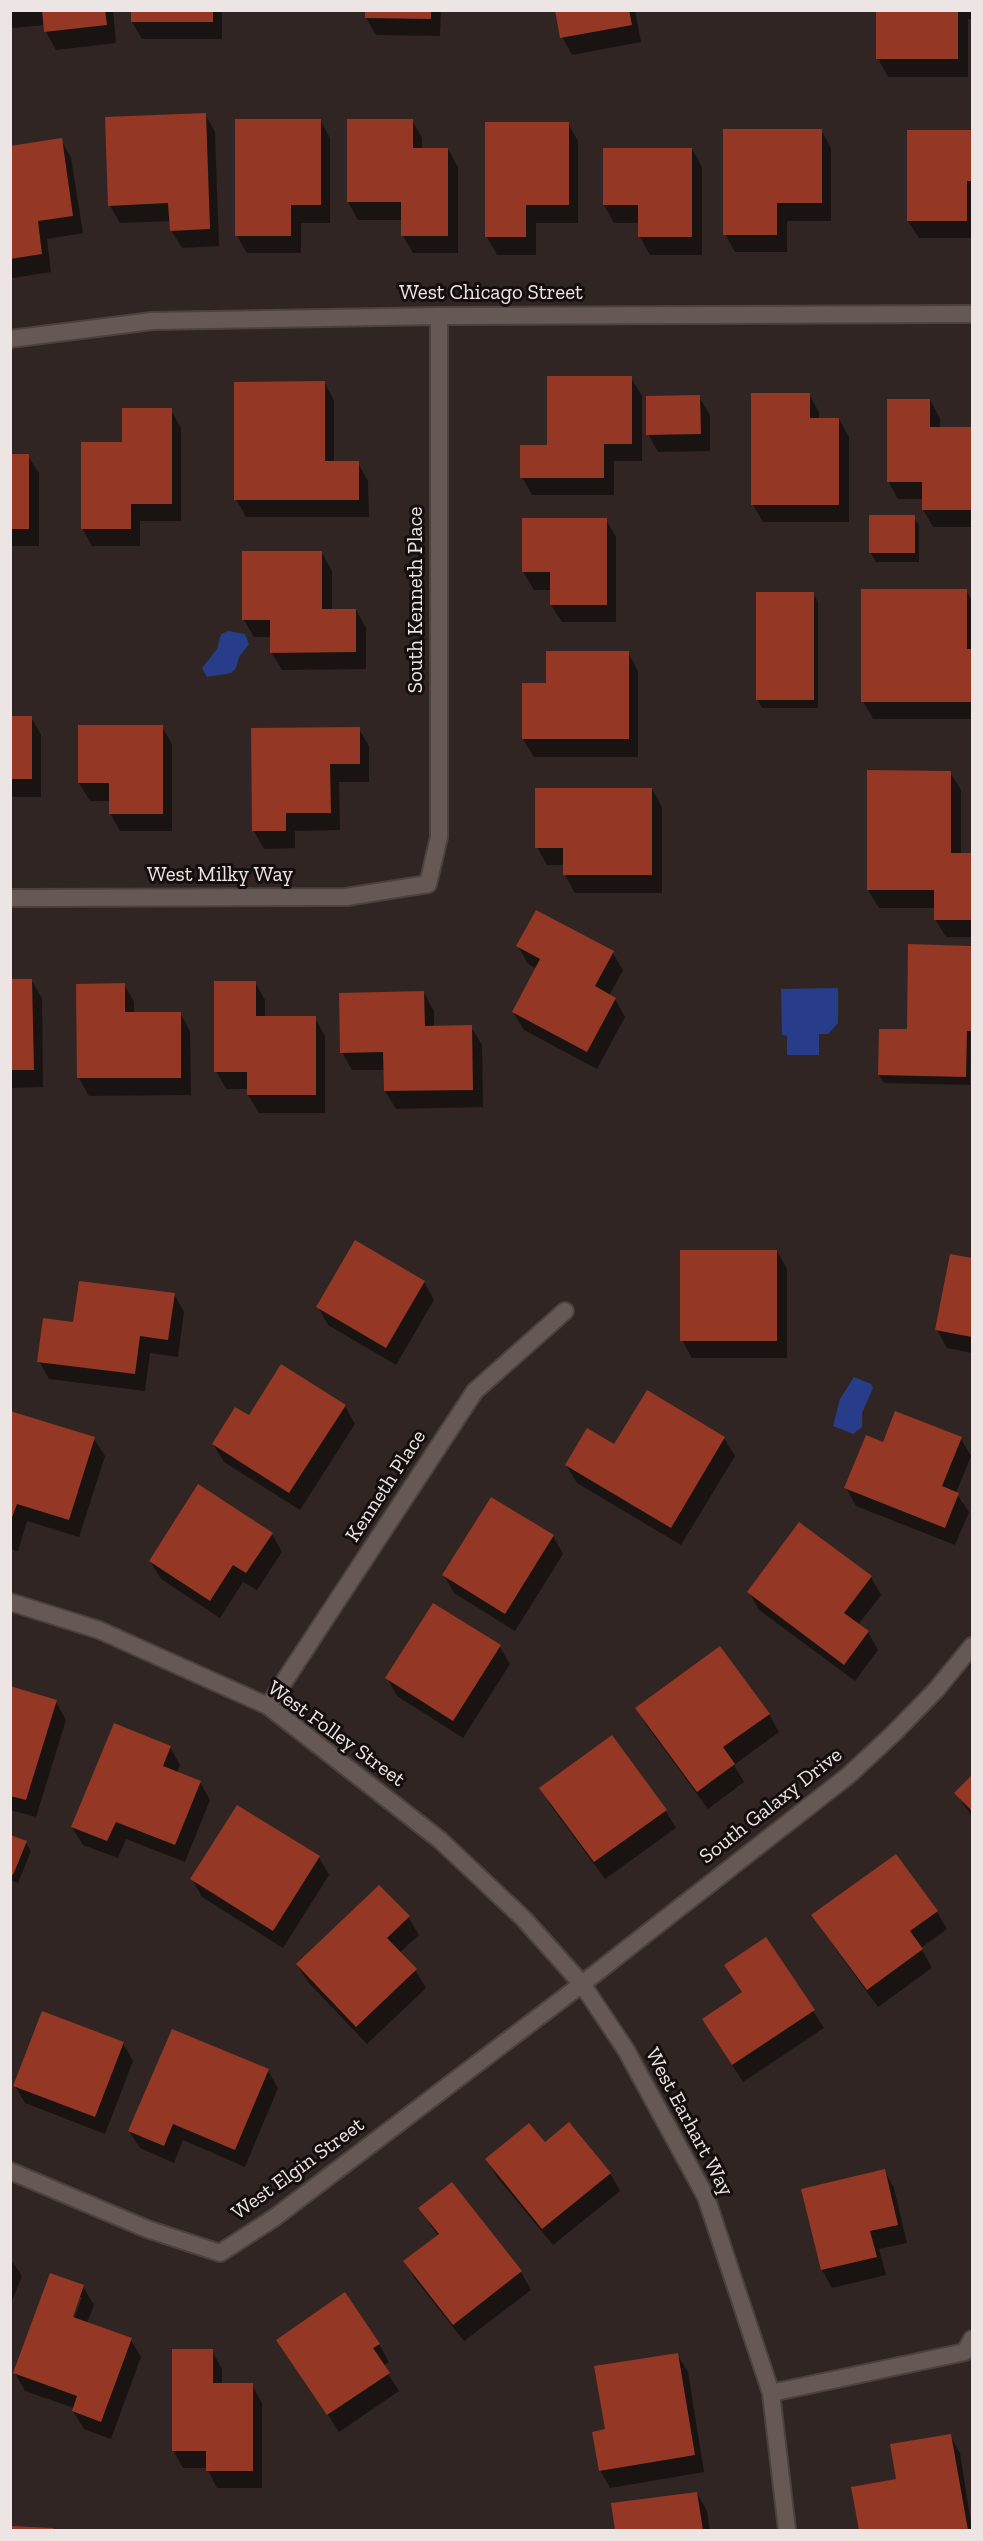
<!DOCTYPE html>
<html>
<head>
<meta charset="utf-8">
<style>
	body { margin:0 }
	#map { position:relative; width:983px; height:2541px; overflow:hidden; background:#302522; font-family:"Zilla Slab",serif }
	canvas { display:block }
	.frame { position:absolute; inset:0; border:12px solid #ede5e3; pointer-events:none }
</style>
</head>
<body>
<div id="map">
<canvas width="983" height="2541"></canvas>
<div class="frame"></div>
</div>
<script>
const ctx = document.querySelector('canvas').getContext('2d');
ctx.lineJoin = 'round';
function fillPath(path, color) { ctx.fillStyle = color; ctx.fill(path, 'evenodd'); }
function trace(path, color, width, dash) { ctx.strokeStyle = color; ctx.lineWidth = width; ctx.lineCap = dash ? 'butt' : 'round'; ctx.setLineDash(dash || []); ctx.stroke(path); }
function label(font, color, halo, rows, align = 'center') {
  ctx.font = font + ' "Zilla Slab",serif'; ctx.lineWidth = 6; ctx.setLineDash([]); ctx.textBaseline = 'middle'; ctx.strokeStyle = halo; ctx.fillStyle = color; for (const [text, x, y, turn = 0] of rows) {
    ctx.save(); ctx.translate(x, y); ctx.rotate((+turn || 0) * Math.PI / 180); ctx.textAlign = isNaN(turn) ? turn : align; if (halo) ctx.strokeText(text, 0, 0); ctx.fillText(text, 0, 0); ctx.restore();
  }
}
fillPath(new Path2D(`
	M 228,631 L 245,634 L 249,644 L 239,657 L 236,668 L 231,673 L 207,677 L 202,668 L 217,649 L 221,634 Z
	M 838,988 L 838,1023 L 828,1034 L 819,1034 L 819,1055 L 787,1055 L 787,1036 L 782,1035 L 781,989 Z
	M 854,1377 L 871,1384 L 873,1388 L 862,1413 L 862,1427 L 853,1434 L 833,1426 L 840,1399 Z`), '#273d89');
fillPath(new Path2D(`
	M 10,10 L 113,10 L 116,43 L 56,50 L 46,32 L 45,25 L 13,28 L 10,23 Z
	M 132,10 L 222,10 L 222,39 L 142,39 L 132,22 Z
	M 366,10 L 441,10 L 440,36 L 376,35 L 366,18 Z
	M 557,10 L 635,10 L 641,42 L 572,55 L 562,37 Z
	M 878,10 L 972,10 L 972,19 L 968,19 L 968,77 L 888,77 L 878,59 Z
	M 205,114 L 215,132 L 219,246 L 182,248 L 171,230 L 171,221 L 120,223 L 110,206 Z
	M 320,120 L 330,138 L 330,223 L 301,223 L 301,253 L 247,253 L 237,236 Z
	M 412,120 L 422,138 L 422,149 L 448,149 L 458,167 L 458,253 L 413,253 L 403,236 L 403,220 L 358,220 L 348,202 Z
	M 568,123 L 578,141 L 578,223 L 536,223 L 536,255 L 497,255 L 487,237 Z
	M 821,130 L 831,148 L 831,221 L 787,221 L 787,252 L 735,252 L 725,234 Z
	M 908,132 L 972,132 L 972,238 L 919,238 L 908,221 Z
	M 61,140 L 71,158 L 83,233 L 47,239 L 51,272 L 12,278 L 10,147 Z
	M 692,149 L 702,167 L 702,255 L 650,255 L 640,237 L 640,223 L 614,223 L 604,205 Z
	M 631,378 L 642,396 L 642,461 L 614,461 L 614,495 L 532,495 L 522,477 L 548,446 Z
	M 324,382 L 334,400 L 334,463 L 358,463 L 368,481 L 369,517 L 246,517 L 236,499 Z
	M 809,394 L 819,412 L 819,419 L 839,419 L 849,437 L 849,522 L 763,522 L 753,505 Z
	M 699,397 L 710,415 L 710,451 L 658,452 L 648,434 Z
	M 930,400 L 940,418 L 940,429 L 972,429 L 972,527 L 933,527 L 923,509 L 923,499 L 898,499 L 888,481 Z
	M 171,410 L 181,428 L 181,521 L 140,521 L 140,546 L 92,546 L 82,528 L 123,444 Z
	M 10,456 L 28,456 L 39,473 L 39,546 L 10,546 Z
	M 914,517 L 919,526 L 919,562 L 876,562 L 871,553 Z
	M 606,520 L 616,537 L 616,622 L 562,622 L 551,605 L 551,590 L 534,590 L 523,572 Z
	M 322,553 L 332,571 L 332,610 L 356,610 L 366,628 L 366,669 L 282,670 L 271,652 L 271,637 L 254,637 L 244,620 Z
	M 966,590 L 972,601 L 972,719 L 873,719 L 863,701 Z
	M 813,593 L 818,602 L 818,708 L 762,708 L 757,699 Z
	M 628,653 L 638,671 L 638,757 L 534,757 L 523,739 L 523,684 L 547,684 Z
	M 10,717 L 31,717 L 41,735 L 41,797 L 10,797 Z
	M 162,727 L 172,744 L 172,831 L 120,831 L 110,813 L 110,801 L 90,801 L 79,783 Z
	M 359,729 L 369,746 L 369,782 L 339,782 L 340,830 L 295,831 L 295,848 L 264,849 L 254,831 L 252,730 Z
	M 950,772 L 961,790 L 961,855 L 972,855 L 972,937 L 946,937 L 935,919 L 935,908 L 879,908 L 868,890 Z
	M 652,789 L 662,807 L 662,893 L 575,893 L 565,875 L 565,865 L 547,865 L 537,847 Z
	M 518,946 L 612,952 L 623,970 L 609,996 L 615,999 L 625,1017 L 597,1069 L 524,1030 L 513,1012 L 537,969 L 528,964 Z
	M 910,946 L 972,947 L 970,1085 L 884,1083 L 879,1075 L 908,1031 Z
	M 10,981 L 32,981 L 42,998 L 43,1087 L 10,1088 Z
	M 255,982 L 265,1000 L 265,1018 L 315,1018 L 325,1036 L 325,1113 L 259,1113 L 248,1095 L 248,1089 L 226,1089 L 216,1071 Z
	M 124,984 L 134,1002 L 134,1014 L 180,1013 L 190,1031 L 191,1095 L 89,1096 L 79,1078 Z
	M 424,993 L 434,1011 L 434,1027 L 471,1027 L 482,1045 L 483,1107 L 396,1109 L 385,1091 L 385,1070 L 352,1070 L 342,1052 Z
	M 777,1251 L 787,1269 L 787,1358 L 692,1358 L 682,1340 Z
	M 951,1256 L 972,1260 L 972,1353 L 947,1348 L 937,1330 Z
	M 424,1282 L 434,1300 L 396,1365 L 328,1325 L 318,1307 Z
	M 174,1294 L 184,1312 L 178,1357 L 150,1353 L 145,1391 L 49,1379 L 39,1361 L 75,1324 Z
	M 345,1406 L 355,1424 L 300,1510 L 224,1462 L 213,1444 L 249,1417 Z
	M 10,1412 L 94,1439 L 105,1456 L 79,1537 L 27,1521 L 18,1551 L 10,1549 Z
	M 724,1438 L 735,1456 L 681,1545 L 577,1483 L 566,1465 L 615,1446 Z
	M 961,1439 L 971,1456 L 956,1493 L 969,1512 L 955,1545 L 856,1506 L 846,1488 L 884,1444 Z
	M 272,1534 L 282,1552 L 257,1590 L 243,1582 L 220,1618 L 161,1579 L 150,1561 Z
	M 553,1536 L 563,1554 L 515,1631 L 454,1593 L 444,1575 Z
	M 871,1577 L 881,1595 L 858,1625 L 868,1632 L 878,1650 L 855,1681 L 759,1610 L 749,1592 Z
	M 499,1646 L 510,1664 L 463,1738 L 397,1696 L 387,1678 Z
	M 10,1688 L 56,1702 L 66,1720 L 36,1817 L 10,1810 Z
	M 637,1709 L 769,1714 L 779,1732 L 734,1765 L 744,1782 L 708,1809 L 647,1726 Z
	M 170,1747 L 180,1765 L 177,1773 L 200,1782 L 210,1800 L 185,1862 L 126,1839 L 118,1858 L 83,1845 L 72,1827 Z
	M 972,1777 L 972,1817 L 956,1793 Z
	M 541,1788 L 665,1810 L 676,1828 L 605,1879 L 551,1806 Z
	M 10,1836 L 26,1843 L 31,1851 L 18,1883 L 10,1880 Z
	M 319,1857 L 329,1875 L 283,1948 L 202,1897 L 192,1879 Z
	M 937,1912 L 947,1929 L 921,1948 L 932,1968 L 878,2007 L 824,1933 L 813,1916 Z
	M 408,1917 L 419,1935 L 399,1953 L 415,1970 L 426,1988 L 367,2044 L 308,1982 L 297,1965 Z
	M 813,2011 L 824,2028 L 743,2082 L 714,2037 Z
	M 123,2043 L 133,2061 L 105,2134 L 25,2103 L 15,2086 Z
	M 268,2071 L 278,2088 L 245,2167 L 183,2140 L 174,2163 L 140,2148 L 129,2131 Z
	M 545,2144 L 610,2173 L 620,2191 L 553,2245 L 497,2177 L 487,2159 Z
	M 884,2170 L 894,2188 L 907,2243 L 879,2249 L 886,2275 L 832,2288 L 822,2270 L 803,2190 Z
	M 420,2209 L 521,2272 L 531,2290 L 464,2341 L 415,2279 L 405,2262 L 438,2236 Z
	M 10,2258 L 22,2276 L 10,2306 Z
	M 51,2275 L 83,2287 L 94,2305 L 87,2323 L 131,2340 L 141,2357 L 111,2439 L 84,2429 L 73,2411 L 74,2408 L 25,2391 L 15,2373 ZM 79,2297 L 82,2297 L 72,2324 L 69,2323 Z
	M 278,2340 L 379,2344 L 389,2362 L 383,2366 L 399,2391 L 339,2432 Z
	M 212,2351 L 222,2369 L 222,2385 L 252,2385 L 262,2403 L 262,2488 L 217,2488 L 207,2468 L 183,2468 L 173,2450 Z
	M 677,2354 L 688,2372 L 704,2472 L 610,2488 L 600,2470 Z
	M 950,2435 L 960,2453 L 972,2530 L 860,2530 L 853,2488 L 898,2480 Z
	M 697,2493 L 707,2511 L 710,2530 L 617,2530 L 613,2504 Z
	M 10,2527 L 52,2530 L 53,2530 L 10,2530 Z`), '#0007');
fillPath(new Path2D(`
	M 42,10 L 105,10 L 107,25 L 44,32 Z
	M 131,10 L 213,10 L 213,22 L 131,22 Z
	M 365,10 L 431,10 L 431,19 L 365,18 Z
	M 555,10 L 629,10 L 632,25 L 560,38 Z
	M 876,10 L 958,10 L 958,59 L 876,59 Z
	M 206,113 L 210,229 L 170,231 L 168,203 L 108,206 L 105,117 Z
	M 235,119 L 321,119 L 321,205 L 291,205 L 291,236 L 235,236 Z
	M 347,119 L 413,119 L 413,148 L 448,148 L 448,236 L 401,236 L 401,202 L 347,202 Z
	M 485,122 L 569,122 L 569,205 L 526,205 L 526,237 L 485,237 Z
	M 723,129 L 822,129 L 822,203 L 777,203 L 777,235 L 723,235 Z
	M 907,130 L 972,130 L 972,181 L 967,181 L 967,221 L 907,221 Z
	M 62,138 L 73,216 L 38,221 L 42,254 L 10,259 L 10,146 Z
	M 603,148 L 692,148 L 692,237 L 638,237 L 638,205 L 603,205 Z
	M 547,376 L 632,376 L 632,444 L 604,444 L 604,478 L 520,478 L 520,445 L 547,445 Z
	M 325,381 L 325,461 L 359,461 L 359,500 L 234,500 L 234,382 Z
	M 751,393 L 810,393 L 810,418 L 839,418 L 839,505 L 751,505 Z
	M 700,395 L 701,434 L 646,435 L 646,396 Z
	M 887,399 L 930,399 L 930,427 L 972,427 L 972,510 L 922,510 L 922,482 L 887,482 Z
	M 122,408 L 172,408 L 172,504 L 131,504 L 131,529 L 81,529 L 81,442 L 122,442 Z
	M 10,454 L 29,454 L 29,529 L 10,529 Z
	M 869,515 L 915,515 L 915,553 L 869,553 Z
	M 522,518 L 607,518 L 607,605 L 550,605 L 550,572 L 522,572 Z
	M 242,551 L 322,551 L 322,609 L 356,609 L 356,652 L 270,653 L 270,620 L 242,620 Z
	M 861,589 L 967,589 L 967,649 L 972,649 L 972,702 L 861,702 Z
	M 756,592 L 814,592 L 814,700 L 756,700 Z
	M 546,651 L 629,651 L 629,739 L 522,739 L 522,683 L 546,683 Z
	M 10,716 L 32,716 L 32,779 L 10,779 Z
	M 78,725 L 163,725 L 163,814 L 109,814 L 109,783 L 78,783 Z
	M 360,727 L 360,764 L 330,764 L 331,813 L 286,813 L 286,831 L 252,831 L 251,728 Z
	M 867,770 L 951,771 L 951,853 L 972,853 L 972,920 L 934,920 L 934,890 L 867,890 Z
	M 535,788 L 652,788 L 652,875 L 563,875 L 563,848 L 535,848 Z
	M 536,910 L 614,951 L 595,986 L 616,998 L 587,1052 L 512,1012 L 540,959 L 516,946 Z
	M 908,944 L 972,946 L 972,1031 L 967,1031 L 966,1077 L 878,1075 L 879,1029 L 907,1029 Z
	M 10,979 L 32,979 L 34,1070 L 10,1070 Z
	M 214,981 L 256,981 L 256,1016 L 316,1016 L 316,1095 L 247,1095 L 247,1072 L 214,1072 Z
	M 125,983 L 125,1012 L 181,1012 L 181,1078 L 77,1078 L 76,984 Z
	M 424,991 L 425,1026 L 472,1025 L 473,1090 L 384,1091 L 383,1052 L 340,1053 L 339,993 Z
	M 355,1240 L 425,1281 L 386,1348 L 316,1307 Z
	M 680,1250 L 777,1250 L 777,1341 L 680,1341 Z
	M 950,1254 L 972,1258 L 972,1337 L 935,1330 Z
	M 79,1281 L 175,1293 L 168,1340 L 140,1336 L 135,1374 L 37,1362 L 43,1318 L 73,1322 Z
	M 281,1364 L 346,1405 L 289,1493 L 212,1444 L 235,1407 L 249,1415 Z
	M 647,1390 L 725,1437 L 671,1528 L 565,1465 L 587,1428 L 614,1444 Z
	M 10,1411 L 95,1437 L 69,1520 L 17,1504 L 10,1523 Z
	M 895,1411 L 962,1437 L 942,1486 L 959,1493 L 945,1528 L 844,1488 L 866,1435 L 883,1442 Z
	M 198,1484 L 273,1533 L 246,1573 L 233,1565 L 210,1601 L 149,1561 Z
	M 491,1497 L 554,1535 L 505,1614 L 442,1575 Z
	M 799,1522 L 872,1576 L 844,1613 L 869,1631 L 844,1665 L 747,1592 Z
	M 433,1603 L 501,1645 L 453,1721 L 385,1678 Z
	M 720,1646 L 770,1714 L 723,1747 L 735,1764 L 697,1792 L 635,1708 Z
	M 10,1686 L 57,1700 L 26,1800 L 10,1796 Z
	M 114,1723 L 171,1746 L 163,1766 L 201,1781 L 175,1845 L 116,1822 L 107,1841 L 71,1827 Z
	M 612,1735 L 667,1810 L 594,1862 L 539,1788 Z
	M 972,1775 L 972,1811 L 954,1793 Z
	M 237,1805 L 320,1856 L 273,1931 L 190,1879 Z
	M 10,1835 L 27,1841 L 13,1875 L 10,1874 Z
	M 896,1854 L 938,1911 L 910,1931 L 923,1949 L 867,1990 L 811,1915 Z
	M 379,1885 L 410,1916 L 387,1938 L 417,1969 L 356,2027 L 296,1964 Z
	M 766,1937 L 815,2010 L 732,2065 L 702,2019 L 742,1992 L 724,1965 Z
	M 42,2011 L 124,2042 L 95,2117 L 13,2086 Z
	M 172,2029 L 269,2069 L 235,2150 L 173,2124 L 164,2146 L 128,2131 Z
	M 569,2122 L 611,2173 L 542,2229 L 485,2159 L 529,2123 L 545,2142 Z
	M 885,2169 L 898,2225 L 870,2231 L 877,2257 L 821,2270 L 801,2189 Z
	M 452,2182 L 522,2271 L 453,2325 L 403,2261 L 439,2234 L 418,2208 Z
	M 50,2273 L 84,2285 L 73,2317 L 132,2338 L 101,2422 L 72,2411 L 77,2396 L 13,2373 Z
	M 345,2292 L 380,2344 L 373,2348 L 390,2373 L 327,2415 L 276,2340 Z
	M 172,2349 L 213,2349 L 213,2383 L 253,2383 L 253,2471 L 206,2471 L 206,2451 L 172,2451 Z
	M 678,2353 L 695,2455 L 599,2471 L 592,2432 L 605,2429 L 594,2366 Z
	M 951,2434 L 968,2530 L 859,2530 L 851,2487 L 896,2479 L 890,2444 Z
	M 697,2492 L 703,2530 L 615,2530 L 611,2503 Z
	M 10,2526 L 53,2528 L 53,2530 L 10,2530 Z`), '#943724');
const minor = new Path2D(`
	M 10,339 L 152,321 L 439,316 L 972,314
	M 10,898 L 346,897 L 428,884 L 439,837 L 439,316
	M 10,1602 L 99,1630 L 268,1706 L 440,1840 L 524,1919 L 582,1984 L 626,2050 L 706,2197 L 771,2393 L 787,2530
	M 268,1706 L 475,1391 L 565,1311
	M 10,2171 L 147,2229 L 220,2253 L 274,2218 L 582,1984 L 849,1775 L 893,1734 L 936,1690 L 972,1646
	M 771,2393 L 965,2352 L 972,2339`);
trace(minor, '#4b423f', 20);
trace(minor, '#665955', 16);
label('21px', '#ede5e3', '#140f0e', [
	["West Chicago Street",491,293],
	["South Kenneth Place",416,600,-90],
	["West Milky Way",220,875],
	["Kenneth Place",386,1486,-57],
	["West Folley Street",336,1734,36],
	["South Galaxy Drive",771,1806,-38],
	["West Earhart Way",689,2122,62],
	["West Elgin Street",298,2169,-36]
]);
</script>
</body>
</html>
